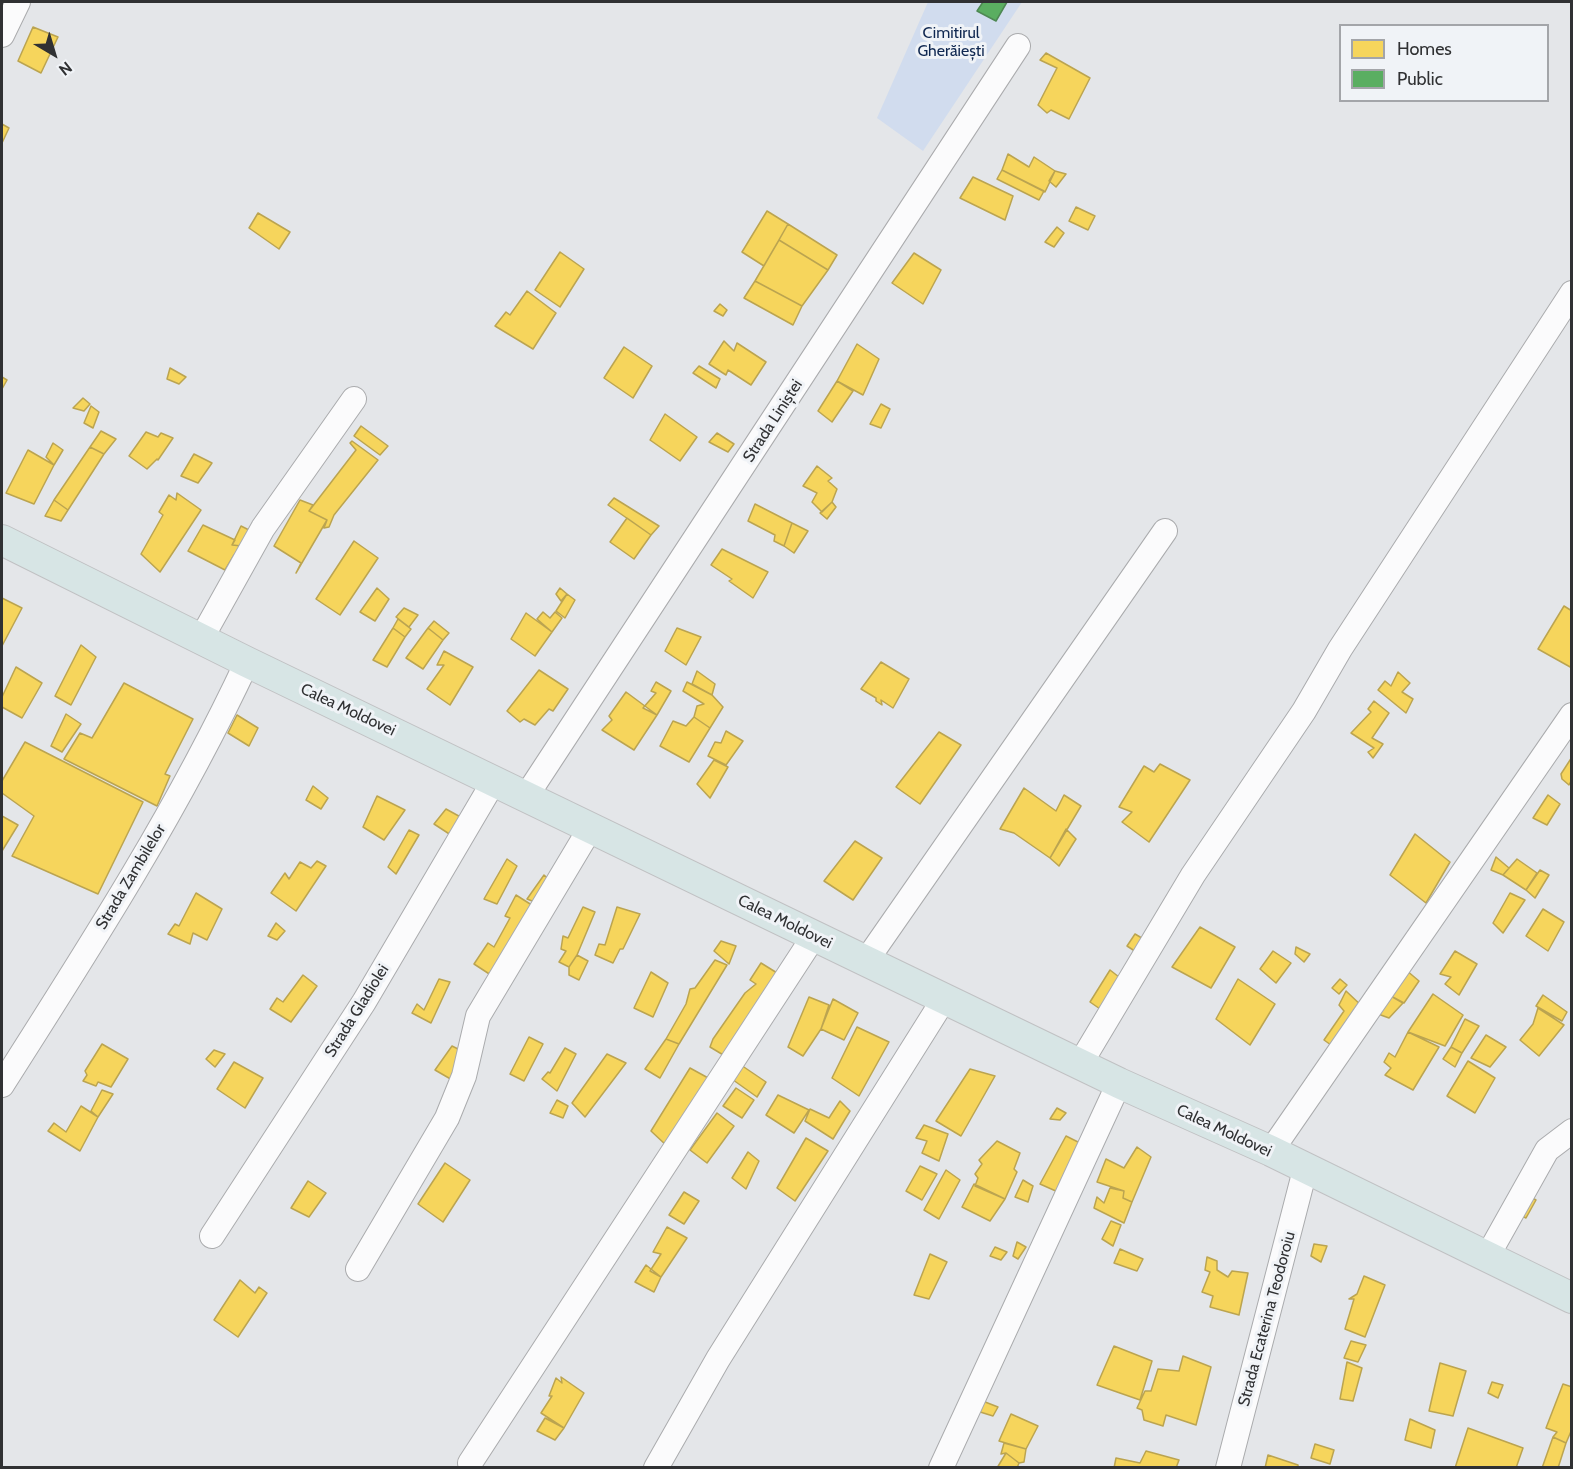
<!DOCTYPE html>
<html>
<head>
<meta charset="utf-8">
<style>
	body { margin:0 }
	#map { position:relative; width:1573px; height:1469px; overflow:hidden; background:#e4e6e9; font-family:Cabin,sans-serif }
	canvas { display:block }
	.frame { position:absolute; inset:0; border:3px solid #303133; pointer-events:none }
	.legend { position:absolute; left:1339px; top:24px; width:210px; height:78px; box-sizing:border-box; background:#f0f3f7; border:2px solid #a3a5a9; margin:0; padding:8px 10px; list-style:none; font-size:18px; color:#303133 }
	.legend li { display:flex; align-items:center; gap:12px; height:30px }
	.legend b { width:30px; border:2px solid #a3a5a9 }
	.north { position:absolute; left:24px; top:24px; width:60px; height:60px; -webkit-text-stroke:4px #f0f3f7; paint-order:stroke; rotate:142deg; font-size:16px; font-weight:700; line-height:24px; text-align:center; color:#303133 }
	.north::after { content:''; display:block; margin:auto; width:21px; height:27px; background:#303133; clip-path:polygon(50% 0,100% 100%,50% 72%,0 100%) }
</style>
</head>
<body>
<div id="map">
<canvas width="1573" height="1469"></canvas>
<div class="frame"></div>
<ul class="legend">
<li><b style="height:16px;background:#f6d55c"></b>Homes</li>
<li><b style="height:16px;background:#5aae61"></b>Public</li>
</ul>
<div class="north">N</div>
</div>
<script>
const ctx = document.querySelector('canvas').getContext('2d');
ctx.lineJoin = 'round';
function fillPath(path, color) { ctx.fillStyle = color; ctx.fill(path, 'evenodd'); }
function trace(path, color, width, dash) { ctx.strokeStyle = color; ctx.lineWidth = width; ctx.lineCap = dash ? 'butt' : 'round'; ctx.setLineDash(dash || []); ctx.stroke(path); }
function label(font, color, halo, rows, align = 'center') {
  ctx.font = font + ' Cabin,sans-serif'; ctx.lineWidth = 6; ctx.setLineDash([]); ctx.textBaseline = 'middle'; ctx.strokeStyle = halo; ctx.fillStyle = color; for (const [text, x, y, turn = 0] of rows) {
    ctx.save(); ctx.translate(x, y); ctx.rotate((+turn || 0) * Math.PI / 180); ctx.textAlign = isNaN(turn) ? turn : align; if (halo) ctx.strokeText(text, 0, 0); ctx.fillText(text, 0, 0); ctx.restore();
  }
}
fillPath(new Path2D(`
	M 928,2 L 1022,2 L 923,151 L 877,118 Z`), '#d1dcee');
const homes = new Path2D(`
	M 33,27 L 58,37 L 41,73 L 18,61 Z
	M 1046,53 L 1090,78 L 1069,119 L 1051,110 L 1047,113 L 1038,105 L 1057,68 L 1040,60 Z
	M 2,124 L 9,128 L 2,143 Z
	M 1008,154 L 1029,167 L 1034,157 L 1055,171 L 1045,192 L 1002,170 Z
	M 1002,170 L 1044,191 L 1039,200 L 997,179 Z
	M 1055,171 L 1066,174 L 1056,187 L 1049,181 Z
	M 973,177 L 1013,196 L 1005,220 L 960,198 Z
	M 1076,207 L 1095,216 L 1088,230 L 1069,221 Z
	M 767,211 L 788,224 L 764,266 L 742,252 Z
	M 258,213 L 290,232 L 279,249 L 249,228 Z
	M 788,224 L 837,255 L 828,270 L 779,240 Z
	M 1057,227 L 1064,233 L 1054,247 L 1045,242 Z
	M 779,240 L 828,270 L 802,306 L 755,281 Z
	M 560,252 L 584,269 L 560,307 L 535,290 Z
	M 914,253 L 941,270 L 923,304 L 892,283 Z
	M 755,281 L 802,306 L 793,325 L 744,298 Z
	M 527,291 L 556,313 L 533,349 L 495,326 L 506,312 L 510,315 Z
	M 720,304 L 727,310 L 723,316 L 714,311 Z
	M 724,341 L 734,351 L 737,343 L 766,362 L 751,385 L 728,370 L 726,375 L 709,364 Z
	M 857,344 L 879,359 L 863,395 L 837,381 Z
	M 624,347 L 652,366 L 633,398 L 604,378 Z
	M 699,366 L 720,379 L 716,388 L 693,373 Z
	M 170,368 L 186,377 L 179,384 L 167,379 Z
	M 2,377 L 7,380 L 2,389 Z
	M 837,381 L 853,391 L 832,422 L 818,411 Z
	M 83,398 L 90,404 L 84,411 L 73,408 Z
	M 881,404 L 890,409 L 881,428 L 870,424 Z
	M 91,406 L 99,412 L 93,428 L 84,423 Z
	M 665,414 L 697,437 L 680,461 L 650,440 Z
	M 361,426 L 388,446 L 380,455 L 354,436 Z
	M 101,431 L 116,439 L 104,454 L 90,447 Z
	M 146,432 L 158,437 L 161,433 L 173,438 L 158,460 L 157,459 L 147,469 L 129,456 Z
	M 717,433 L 734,444 L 728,452 L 709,442 Z
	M 352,441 L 378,460 L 334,515 L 329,527 L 324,528 L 327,520 L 309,511 L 356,450 L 350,443 Z
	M 53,443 L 63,450 L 54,465 L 46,457 Z
	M 90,447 L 104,454 L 68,510 L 54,500 Z
	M 28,450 L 54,465 L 34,504 L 6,493 Z
	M 194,454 L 212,463 L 198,483 L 181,476 Z
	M 817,466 L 832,478 L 828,481 L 837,489 L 832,502 L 822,512 L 812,502 L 817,493 L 803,486 Z
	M 177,493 L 201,510 L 160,572 L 141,554 L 163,515 L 159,512 L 169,495 L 176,500 Z
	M 614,498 L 659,526 L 651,535 L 608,505 Z
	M 54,500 L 68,510 L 61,521 L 45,516 Z
	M 300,500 L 313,505 L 309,511 L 327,520 L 296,573 L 301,563 L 274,546 Z
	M 832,502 L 836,507 L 827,519 L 820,513 Z
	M 755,504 L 792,523 L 784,546 L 774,541 L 775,535 L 748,521 Z
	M 627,518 L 651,535 L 634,559 L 610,542 Z
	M 792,523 L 808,531 L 794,553 L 784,546 Z
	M 203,525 L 235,540 L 232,545 L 242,546 L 239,557 L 234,555 L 225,570 L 188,551 Z
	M 241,526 L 255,533 L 242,546 L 232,545 Z
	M 354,541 L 378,558 L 340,615 L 316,599 Z
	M 722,549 L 768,572 L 753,598 L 729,581 L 732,579 L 711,565 Z
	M 377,588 L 389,599 L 375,621 L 360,612 Z
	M 560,588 L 567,594 L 561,601 L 556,594 Z
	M 567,594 L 575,600 L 565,618 L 556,611 Z
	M 2,598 L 22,608 L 2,646 Z
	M 1564,606 L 1572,611 L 1572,668 L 1538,649 Z
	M 404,608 L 418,615 L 409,627 L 396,617 Z
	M 543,612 L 550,618 L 555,612 L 562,618 L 552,632 L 537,619 Z
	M 526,613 L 552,632 L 535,656 L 511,639 Z
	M 398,619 L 411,629 L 405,637 L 393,628 Z
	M 434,621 L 449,633 L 443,640 L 428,628 Z
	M 393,628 L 405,637 L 387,667 L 373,660 Z
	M 428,628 L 443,640 L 423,669 L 406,658 Z
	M 677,628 L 701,637 L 686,665 L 665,651 Z
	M 81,645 L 96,657 L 71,705 L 55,696 Z
	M 444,651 L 473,667 L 450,705 L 427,689 L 444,665 L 437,665 Z
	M 881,662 L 909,679 L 893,708 L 881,700 L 882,705 L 876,701 L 876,698 L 861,689 Z
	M 16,667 L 42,683 L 22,718 L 2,707 L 2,697 Z
	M 539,670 L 568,689 L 553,711 L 549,709 L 535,725 L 524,719 L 520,722 L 507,711 Z
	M 697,671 L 715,684 L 712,695 L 692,684 Z
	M 1398,672 L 1410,683 L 1402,692 L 1413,699 L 1406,713 L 1378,690 L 1385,681 L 1391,686 Z
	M 656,682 L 671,691 L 657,715 L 643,708 L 656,693 L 651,691 Z
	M 687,682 L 712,695 L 723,707 L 710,728 L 694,717 L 697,706 L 704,704 L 683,691 Z
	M 124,683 L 193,719 L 165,774 L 170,776 L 157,806 L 64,759 L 80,733 L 92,738 Z
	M 626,692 L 657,715 L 634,750 L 602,730 L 612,720 L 609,716 Z
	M 1374,701 L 1389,713 L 1372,738 L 1383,744 L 1373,758 L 1368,752 L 1374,748 L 1351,733 L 1371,712 L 1368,709 Z
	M 66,714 L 81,724 L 62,752 L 51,746 Z
	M 237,715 L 258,728 L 249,746 L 228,733 Z
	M 694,717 L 710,728 L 689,762 L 660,746 L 673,721 L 686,726 Z
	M 726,731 L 743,741 L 726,765 L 708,756 L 715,742 L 721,743 Z
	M 939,732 L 961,745 L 920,804 L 896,787 Z
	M 25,742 L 143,802 L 98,894 L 12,856 L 34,816 L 2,793 L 2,781 Z
	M 1572,757 L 1572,779 L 1569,785 L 1562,779 L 1561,774 Z
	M 714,760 L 728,767 L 710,798 L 697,784 Z
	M 1160,764 L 1190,780 L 1149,842 L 1122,822 L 1132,812 L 1119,807 L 1144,766 L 1154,772 Z
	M 313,786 L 328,798 L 321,809 L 306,800 Z
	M 1024,788 L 1056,811 L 1064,795 L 1081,806 L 1050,858 L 1014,833 L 1000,829 Z
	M 1548,795 L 1560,804 L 1547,825 L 1533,818 Z
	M 377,796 L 405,810 L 384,840 L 363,827 Z
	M 446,809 L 466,820 L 457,839 L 434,824 Z
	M 2,816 L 18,825 L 2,851 Z
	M 1066,829 L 1076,839 L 1059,866 L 1050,858 Z
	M 409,830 L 419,835 L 396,874 L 388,867 Z
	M 1415,834 L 1450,862 L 1426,903 L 1390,875 Z
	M 855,841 L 882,858 L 853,900 L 824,881 Z
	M 1496,857 L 1509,868 L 1503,875 L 1491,870 Z
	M 507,859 L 517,866 L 497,904 L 484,899 Z
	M 1517,859 L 1537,873 L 1526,890 L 1503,875 Z
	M 317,861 L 326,866 L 296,911 L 271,893 L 285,873 L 289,879 L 300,862 L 311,868 Z
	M 1540,870 L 1549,875 L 1535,898 L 1526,890 Z
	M 544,875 L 553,883 L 540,904 L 527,899 Z
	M 196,893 L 222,909 L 207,940 L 193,933 L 190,944 L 168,934 L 175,924 L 179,926 Z
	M 1510,893 L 1525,900 L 1503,933 L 1493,923 Z
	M 516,895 L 538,909 L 497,979 L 474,964 L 488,943 L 494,947 L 510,918 L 505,916 Z
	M 583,907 L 595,912 L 577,955 L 569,967 L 559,962 L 566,951 L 561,949 L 563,936 L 568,938 Z
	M 617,907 L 640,914 L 623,949 L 620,949 L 613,963 L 595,955 L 599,944 L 605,945 Z
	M 1543,909 L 1564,922 L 1548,951 L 1526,936 Z
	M 276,923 L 285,931 L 277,940 L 268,936 Z
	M 1200,927 L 1235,947 L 1211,988 L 1172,967 Z
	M 1135,934 L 1157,947 L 1150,961 L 1127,946 Z
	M 721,941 L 736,946 L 729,964 L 714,951 Z
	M 1296,947 L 1310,954 L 1304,962 L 1295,954 Z
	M 1273,951 L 1291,963 L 1276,983 L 1260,969 Z
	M 1455,951 L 1477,964 L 1459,995 L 1445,984 L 1451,977 L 1440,974 Z
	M 577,955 L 588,961 L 579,980 L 569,975 L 569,967 Z
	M 715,960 L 727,965 L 679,1044 L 666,1039 L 686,1004 L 690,989 L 695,988 Z
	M 761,963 L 782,976 L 725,1056 L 710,1047 L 713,1039 L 745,993 L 756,984 L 750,980 Z
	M 1110,970 L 1137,991 L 1116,1020 L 1090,1002 Z
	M 1406,970 L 1419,981 L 1404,1003 L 1389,995 Z
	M 651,972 L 668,983 L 653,1017 L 634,1008 Z
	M 303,975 L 317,986 L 291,1022 L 270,1009 L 277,998 L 283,1002 Z
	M 439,979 L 450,982 L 431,1023 L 412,1013 L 417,1004 L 424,1010 Z
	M 1238,979 L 1275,1004 L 1250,1045 L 1216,1019 Z
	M 1340,979 L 1347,985 L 1339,994 L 1332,988 Z
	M 1346,991 L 1364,1008 L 1338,1050 L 1324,1040 L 1344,1011 L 1339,1005 Z
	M 1433,994 L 1463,1015 L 1445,1046 L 1408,1032 Z
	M 1389,995 L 1403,1003 L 1389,1018 L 1378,1014 Z
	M 1543,995 L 1567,1012 L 1562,1021 L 1536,1006 Z
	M 809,997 L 829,1005 L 821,1029 L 803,1056 L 788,1047 Z
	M 833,999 L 858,1013 L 844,1040 L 821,1029 Z
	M 1538,1008 L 1564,1025 L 1539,1056 L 1520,1040 L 1533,1024 Z
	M 1465,1019 L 1479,1026 L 1462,1053 L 1451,1047 Z
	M 857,1027 L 889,1042 L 859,1096 L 832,1078 Z
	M 1408,1032 L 1439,1047 L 1413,1090 L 1385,1075 L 1391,1068 L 1384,1062 L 1389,1053 L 1395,1057 Z
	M 1486,1035 L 1506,1047 L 1490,1067 L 1471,1058 Z
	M 529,1037 L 543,1044 L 524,1081 L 510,1074 Z
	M 666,1039 L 679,1044 L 660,1078 L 645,1069 Z
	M 102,1044 L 128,1059 L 111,1087 L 98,1082 L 96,1086 L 83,1081 L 87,1075 L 85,1071 Z
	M 452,1046 L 466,1053 L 454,1081 L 435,1070 Z
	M 1451,1047 L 1462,1053 L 1455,1067 L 1443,1059 Z
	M 565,1048 L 576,1054 L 557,1091 L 542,1079 L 548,1072 L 550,1073 Z
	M 214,1050 L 225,1054 L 215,1067 L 206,1059 Z
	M 607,1054 L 626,1063 L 585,1117 L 572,1103 Z
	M 1468,1061 L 1495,1078 L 1475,1113 L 1447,1096 Z
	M 234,1062 L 263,1078 L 245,1108 L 217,1089 Z
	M 738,1063 L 766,1082 L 757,1097 L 729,1077 Z
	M 690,1068 L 710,1079 L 667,1146 L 651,1131 Z
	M 970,1069 L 995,1076 L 961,1136 L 936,1121 Z
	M 736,1088 L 754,1100 L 742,1118 L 723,1106 Z
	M 102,1090 L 113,1094 L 98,1117 L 91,1111 Z
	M 778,1095 L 809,1110 L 794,1133 L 766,1115 Z
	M 557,1100 L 568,1106 L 563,1118 L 550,1113 Z
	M 840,1101 L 850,1111 L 833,1139 L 805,1121 L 810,1109 L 829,1118 Z
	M 81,1106 L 98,1117 L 80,1151 L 48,1131 L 54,1123 L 66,1132 Z
	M 1057,1108 L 1066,1113 L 1060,1120 L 1050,1119 Z
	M 717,1113 L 734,1126 L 707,1163 L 690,1150 Z
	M 924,1125 L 948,1134 L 939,1161 L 922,1153 L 927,1141 L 916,1138 Z
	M 1066,1136 L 1080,1143 L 1058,1192 L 1040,1184 Z
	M 806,1138 L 828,1151 L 795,1201 L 777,1188 Z
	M 997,1141 L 1020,1153 L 1014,1169 L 1017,1172 L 1005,1199 L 975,1186 L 978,1178 L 975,1174 L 982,1164 L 979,1160 Z
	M 1137,1147 L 1151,1157 L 1132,1202 L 1123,1198 L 1124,1191 L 1097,1182 L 1106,1159 L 1124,1168 Z
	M 748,1152 L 759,1161 L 746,1189 L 732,1178 Z
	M 445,1163 L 470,1180 L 443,1222 L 418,1204 Z
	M 920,1166 L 937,1174 L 922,1200 L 906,1191 Z
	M 946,1170 L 960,1180 L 939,1219 L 924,1210 Z
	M 1023,1180 L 1033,1186 L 1028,1202 L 1015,1197 Z
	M 308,1181 L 326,1193 L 309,1217 L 291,1208 Z
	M 974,1184 L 1005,1199 L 990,1221 L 962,1207 Z
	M 1110,1188 L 1124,1191 L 1123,1198 L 1132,1202 L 1124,1223 L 1094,1208 L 1097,1197 L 1104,1203 Z
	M 684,1192 L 699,1201 L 684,1224 L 669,1215 Z
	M 1525,1194 L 1536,1200 L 1526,1218 L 1516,1213 Z
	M 1111,1221 L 1121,1225 L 1113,1246 L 1102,1239 Z
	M 667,1227 L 687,1238 L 661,1277 L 650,1271 L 661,1254 L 653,1252 Z
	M 1017,1242 L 1026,1247 L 1018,1259 L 1013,1256 Z
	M 1314,1244 L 1327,1246 L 1321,1262 L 1311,1256 Z
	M 995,1247 L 1007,1252 L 1001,1260 L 990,1256 Z
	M 1120,1249 L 1143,1259 L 1137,1271 L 1114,1263 Z
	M 930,1254 L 947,1262 L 929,1299 L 914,1295 Z
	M 1207,1257 L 1217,1261 L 1217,1270 L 1228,1277 L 1232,1271 L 1248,1273 L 1239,1315 L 1210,1307 L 1213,1296 L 1202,1292 L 1210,1272 L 1205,1270 Z
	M 646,1265 L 661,1277 L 654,1292 L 635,1282 Z
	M 1364,1276 L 1385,1285 L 1365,1337 L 1345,1329 L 1354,1299 L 1349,1299 L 1357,1294 Z
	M 240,1280 L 255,1293 L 259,1287 L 267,1293 L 238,1337 L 214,1320 Z
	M 1351,1341 L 1366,1345 L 1358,1362 L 1344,1358 Z
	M 1114,1346 L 1152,1361 L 1140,1400 L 1097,1385 Z
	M 1183,1356 L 1211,1367 L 1196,1425 L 1166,1415 L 1163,1426 L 1144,1420 L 1142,1410 L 1137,1408 L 1145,1391 L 1151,1391 L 1158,1369 L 1179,1371 Z
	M 1347,1362 L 1362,1368 L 1353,1401 L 1340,1399 Z
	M 1440,1363 L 1466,1371 L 1453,1416 L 1429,1411 Z
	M 561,1377 L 584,1393 L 564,1428 L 541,1413 L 552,1396 L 549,1396 L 556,1378 L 562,1383 Z
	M 1492,1382 L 1503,1385 L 1498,1398 L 1488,1393 Z
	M 1563,1384 L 1572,1387 L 1572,1429 L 1566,1443 L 1553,1437 L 1557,1432 L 1546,1428 Z
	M 980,1400 L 998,1407 L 993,1416 L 977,1411 Z
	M 1011,1414 L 1038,1426 L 1026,1449 L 999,1441 Z
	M 545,1418 L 564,1428 L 555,1440 L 537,1431 Z
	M 1410,1419 L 1435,1430 L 1431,1448 L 1405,1440 Z
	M 1468,1428 L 1523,1448 L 1516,1468 L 1455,1468 Z
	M 1553,1437 L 1566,1443 L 1558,1468 L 1542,1468 Z
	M 1004,1443 L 1026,1449 L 1024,1462 L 1019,1463 L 1006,1453 L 1001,1454 Z
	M 1315,1444 L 1334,1450 L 1330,1464 L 1311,1458 Z
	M 1146,1451 L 1179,1460 L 1176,1468 L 1114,1468 L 1116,1458 L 1140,1463 Z
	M 1006,1453 L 1019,1463 L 1017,1468 L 997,1468 Z
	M 1268,1455 L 1298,1465 L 1298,1468 L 1265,1468 Z`);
fillPath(homes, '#f6d55c');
trace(homes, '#bba450', 1.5);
const public = new Path2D(`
	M 983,2 L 1007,2 L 996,21 L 977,11 Z`);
fillPath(public, '#5aae61');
trace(public, '#4d8853', 1.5);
const minor = new Path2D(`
	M 2,35 L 18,2
	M 201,639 L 263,528 L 354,399
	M 527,795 L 1018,46
	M 866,961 L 1165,531
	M 1080,1064 L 1193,875 L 1304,711 L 1340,649 L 1572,293
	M 2,1085 C 90,947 178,810 247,662
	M 1271,1151 L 1572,715
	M 212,1236 L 364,1002 L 494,781
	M 1487,1257 L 1547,1150 L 1572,1131
	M 358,1269 L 447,1118 L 464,1076 L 478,1016 L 591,827
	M 470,1463 L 814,936
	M 656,1468 L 718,1359 L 944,999
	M 941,1468 L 1119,1083
	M 1228,1468 L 1305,1170`);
const major = new Path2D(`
	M 2,540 L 247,662 L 866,961 L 1119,1083 L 1271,1151 L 1572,1298`);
trace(minor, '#aaabad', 26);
trace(major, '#c0c1c3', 32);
trace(minor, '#fbfbfc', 24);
trace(major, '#d7e5e5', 30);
label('16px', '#102851', '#f0f3f7', [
	["Cimitirul",951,33],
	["Gherăiești",951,51]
]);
label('16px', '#303133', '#f0f3f7', [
	["Strada Liniștei",773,421,-57],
	["Calea Moldovei",348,710,25],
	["Strada Zambilelor",131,877,-59],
	["Calea Moldovei",785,922,26],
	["Strada Gladiolei",357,1011,-58],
	["Calea Moldovei",1224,1131,25],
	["Strada Ecaterina Teodoroiu",1267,1319,-75]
]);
</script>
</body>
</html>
